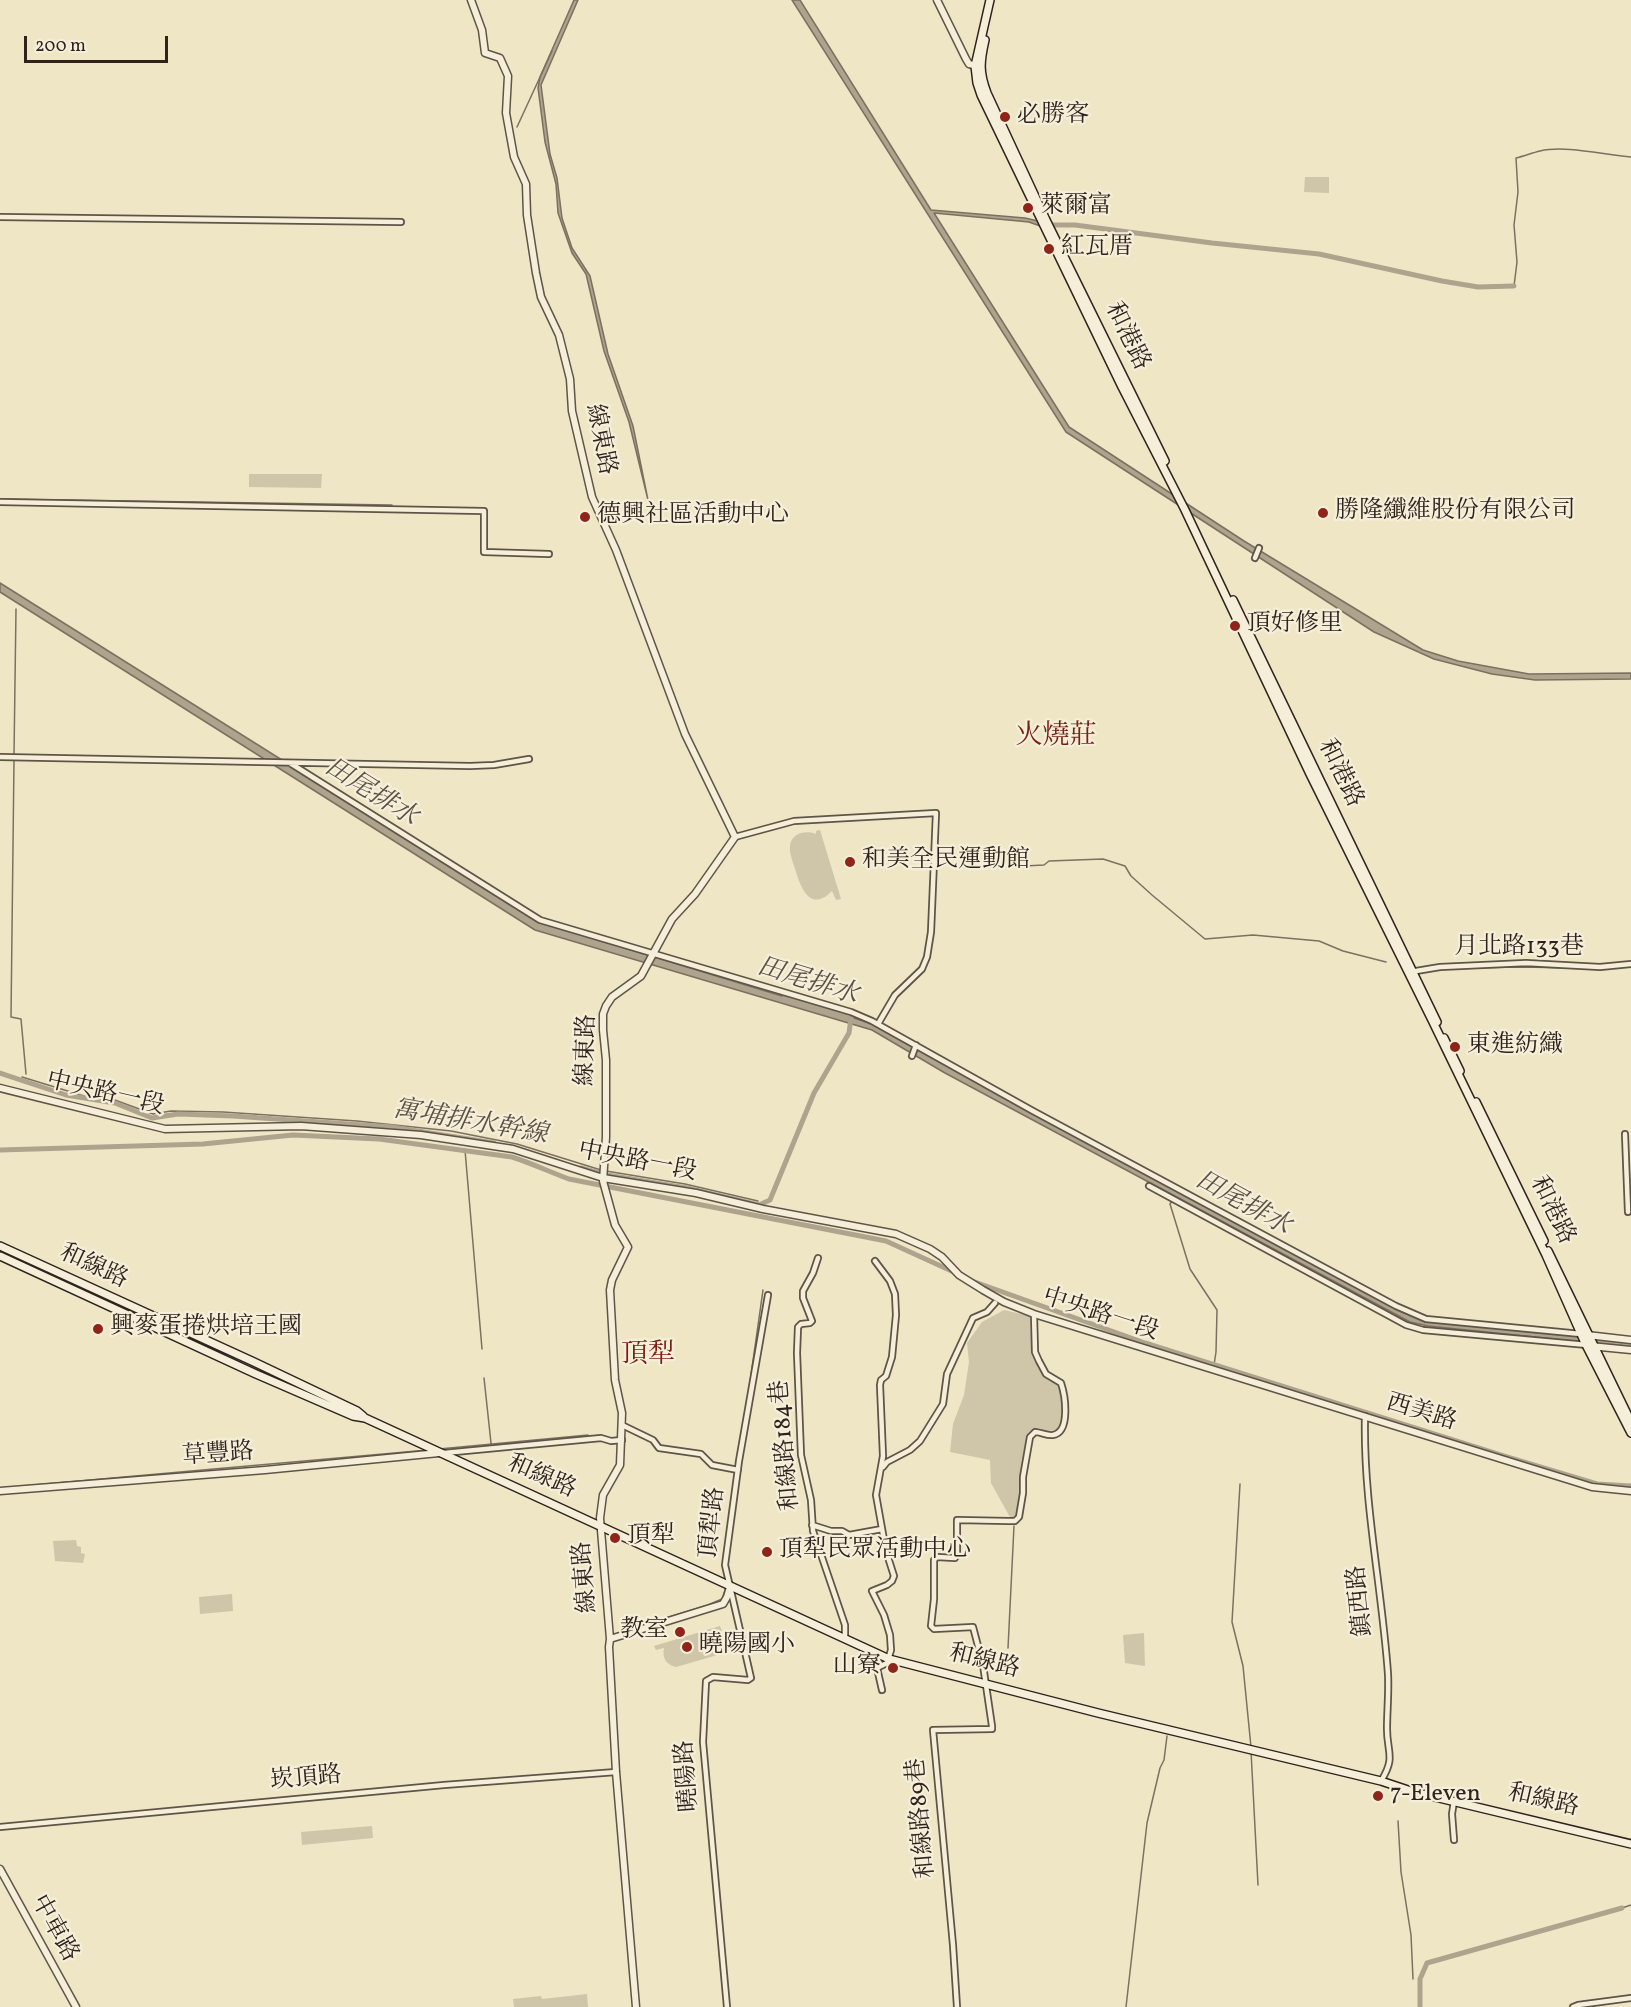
<!DOCTYPE html>
<html>
<head>
<meta charset="utf-8">
<style>
	body { margin:0 }
	#map { position:relative; width:1631px; height:2007px; overflow:hidden; background:#efe6c6; font-family:Vollkorn,serif }
	canvas { display:block }
	.scale { position:absolute; left:24px; top:36px; width:144px; height:27px; box-sizing:border-box; border:3px solid #30231d; border-top:0; padding-left:8px; font-size:18px; line-height:21px; white-space:nowrap; color:#30231d; -webkit-text-stroke:4px #f5efda; paint-order:stroke }
</style>
</head>
<body>
<div id="map">
<canvas width="1631" height="2007"></canvas>
<div class="scale">200 m</div>
</div>
<script>
const ctx = document.querySelector('canvas').getContext('2d');
ctx.lineJoin = 'round';
function fillPath(path, color) { ctx.fillStyle = color; ctx.fill(path, 'evenodd'); }
function trace(path, color, width, dash) { ctx.strokeStyle = color; ctx.lineWidth = width; ctx.lineCap = dash ? 'butt' : 'round'; ctx.setLineDash(dash || []); ctx.stroke(path); }
function label(font, color, halo, rows, align = 'center') {
  ctx.font = font + ' Vollkorn,"Noto Serif TC",serif'; ctx.lineWidth = 4.5; ctx.setLineDash([]); ctx.textBaseline = 'middle'; ctx.strokeStyle = halo; ctx.fillStyle = color; for (const [text, x, y, turn = 0] of rows) {
    ctx.save(); ctx.translate(x, y); ctx.rotate((+turn || 0) * Math.PI / 180); ctx.textAlign = isNaN(turn) ? turn : align; if (halo) ctx.strokeText(text, 0, 0); ctx.fillText(text, 0, 0); ctx.restore();
  }
}
fillPath(new Path2D(`
	M 1305,177 L 1329,177 L 1329,193 L 1304,192 Z
	M 249,474 L 322,474 L 321,488 L 249,487 Z
	M 820,830 L 841,899 L 836,900 L 832,891 C 810,913 801,888 795,869 C 793,862 789,853 790,846 C 791,833 806,830 816,834 L 816,831 Z
	M 1004,1310 L 1030,1316 C 1032,1343 1030,1374 1060,1385 L 1063,1420 L 1059,1430 L 1047,1431 L 1039,1428 L 1029,1432 L 1021,1475 L 1020,1497 L 1017,1515 L 1011,1519 L 991,1483 L 990,1460 L 950,1452 L 953,1424 L 964,1395 L 969,1362 L 967,1343 L 982,1322 Z
	M 76,1540 L 77,1546 L 81,1547 L 81,1553 L 85,1554 L 83,1563 L 55,1561 L 53,1541 Z
	M 232,1594 L 233,1611 L 200,1614 L 199,1597 Z
	M 720,1626 L 722,1631 L 719,1632 L 724,1638 L 724,1649 L 727,1648 L 728,1652 L 676,1667 C 666,1665 662,1658 664,1648 L 656,1650 L 654,1646 Z
	M 1144,1633 L 1145,1666 L 1125,1663 L 1123,1635 Z
	M 372,1826 L 373,1838 L 302,1845 L 301,1832 Z
	M 587,1994 L 588,2007 L 514,2007 L 513,1999 L 541,1996 L 542,1999 Z`), '#cfc5a9');
const water = new Path2D(`
	M 574,0 L 578,0 L 541,85 L 550,154 L 557,178 L 562,218 L 572,248 L 590,276 L 608,354 L 633,426 L 648,500 L 629,422 L 604,351 L 586,274 L 572,253 L 558,213 L 556,184 L 545,142 L 538,88 L 540,77 Z
	M 792,0 L 800,0 L 931,210 L 1025,218 L 1038,221 L 1040,226 L 1029,222 L 934,213 L 1069,427 L 1244,541 L 1423,650 L 1458,661 L 1529,674 L 1631,673 L 1631,679 L 1535,680 L 1492,674 L 1434,659 L 1374,632 L 1066,432 Z
	M 0,583 L 540,922 L 870,1023 L 1399,1310 L 1421,1320 L 1571,1335 L 1574,1341 L 1428,1326 L 1410,1322 L 945,1073 L 872,1030 L 535,930 L 0,592 Z`);
fillPath(water, '#aea48d');
trace(water, '#7c7060', 1.5);
trace(new Path2D(`
	M 517,127 L 552,51
	M 1514,286 L 1517,262 L 1514,225 L 1518,192 L 1516,158 C 1524,156 1532,153 1540,151 C 1566,145 1604,155 1631,157
	M 0,499 L 392,505
	M 14,755 L 16,609
	M 14,760 L 11,1017 L 21,1019 L 26,1074
	M 1024,866 L 1044,865 L 1049,861 L 1103,859 L 1125,866 L 1131,876 L 1152,895 L 1205,939 L 1253,935 L 1319,941 L 1343,951 L 1386,962
	M 1466,968 L 1521,967 L 1573,968
	M 22,1077 L 84,1096 L 112,1099 L 153,1114 L 171,1111 L 223,1112 L 357,1121 L 451,1131 L 517,1144 L 601,1170
	M 465,1150 L 482,1349
	M 606,1171 L 685,1184 L 758,1201
	M 1172,1201 L 1170,1204 L 1190,1269 L 1217,1310 L 1216,1352 L 1214,1365
	M 484,1378 L 491,1443
	M 748,1396 L 763,1290
	M 439,1449 L 588,1435
	M 1240,1484 L 1232,1622 L 1243,1666 L 1251,1747
	M 0,1488 L 428,1450
	M 723,1562 L 727,1534
	M 640,1626 L 708,1605 L 722,1599 L 726,1587
	M 1008,1648 L 1014,1526
	M 1251,1751 L 1258,1885
	M 1398,1821 L 1401,1872 L 1411,1935 L 1413,1979
	M 1622,1908 L 1631,1905
	M 1126,2007 L 1147,1823 L 1160,1768 L 1164,1760 L 1167,1736`), '#7c7060', 1.5);
trace(new Path2D(`
	M 1047,225 L 1075,225 L 1212,243 L 1319,254 L 1442,281 L 1478,287 L 1514,286
	M 0,1073 L 66,1095 L 115,1103 L 152,1118 L 178,1114 L 233,1116 L 392,1127 L 494,1143
	M 0,1150 L 203,1144 L 293,1135 L 379,1139 L 512,1157 C 531,1163 550,1172 569,1179 L 886,1241 L 956,1273
	M 581,1168 L 607,1175 L 687,1188 L 759,1205 L 770,1200 L 814,1093 L 849,1033 L 851,1018
	M 972,1281 L 1145,1343 L 1507,1457 L 1597,1484 L 1631,1486
	M 1420,2007 L 1420,1979 L 1427,1963 L 1622,1908`), '#aea48d', 5);
trace(new Path2D(`
	M 787,997 L 845,1015
	M 1562,1338 L 1631,1345`), '#aea48d', 9);
const minor = new Path2D(`
	M 0,217 L 401,222
	M 0,502 L 484,511 L 484,552 L 549,554
	M 1255,558 L 1259,548
	M 0,757 L 470,766 L 494,765 L 529,759
	M 290,763 L 540,920 L 851,1012 L 872,1021 L 1033,1111 L 1396,1306 L 1426,1319 L 1581,1334
	M 735,837 L 794,821 L 936,813 L 931,932 L 927,957 L 922,969 L 895,995 L 878,1024
	M 1410,972 L 1440,967 L 1526,963 L 1600,967 L 1631,964
	M 912,1056 L 916,1045
	M 1625,1134 L 1628,1212
	M 1149,1186 L 1406,1325 L 1423,1330 L 1587,1345
	M 818,1258 L 813,1273 L 803,1291 L 803,1298 L 812,1321 L 810,1323 L 801,1324 L 798,1327 L 797,1353 L 801,1455 L 811,1500 L 813,1531 L 845,1625 L 845,1639
	M 875,1261 L 890,1281 L 895,1294 L 896,1315 L 892,1357 L 886,1376 L 881,1380 L 880,1385 L 883,1456 L 876,1495 L 886,1551 L 894,1576 L 892,1581 L 887,1585 L 872,1591 L 884,1615 L 890,1635 L 891,1650 L 887,1663 L 877,1668 L 882,1690
	M 1365,1416 C 1363,1502 1382,1588 1388,1674 C 1389,1692 1387,1711 1387,1729 C 1387,1753 1396,1757 1381,1781
	M 622,1425 L 653,1440 L 659,1448 L 701,1454 L 712,1465 L 738,1470
	M 444,1453 L 601,1438 L 611,1441 L 622,1440
	M 883,1467 L 887,1462 L 910,1450 L 920,1441 L 943,1404 L 947,1374 L 973,1318 L 987,1312 L 995,1303
	M 812,1525 L 831,1531 L 842,1531 L 849,1535 L 882,1529
	M 0,1827 L 444,1785 L 616,1772
	M 1454,1840 L 1452,1814 L 1454,1801
	M 727,2007 L 703,1742 L 706,1681 L 713,1677 L 748,1680 L 751,1678 L 725,1565 L 739,1461 L 768,1295
	M 957,2007 L 953,1945 L 933,1730 L 992,1729 L 992,1726 L 983,1665 L 973,1627 L 934,1629 L 931,1626 L 934,1599 L 934,1560 L 937,1557 L 955,1558 L 957,1554 L 957,1520 L 1008,1521 L 1015,1521 L 1019,1517 L 1023,1493 L 1023,1477 L 1030,1437 L 1035,1432 C 1041,1432 1047,1436 1053,1435 C 1071,1432 1065,1395 1061,1383 L 1046,1374 L 1039,1361 L 1035,1352 L 1034,1314
	M 1573,2007 L 1578,2005 L 1631,1998`);
const tertiary = new Path2D(`
	M 471,0 L 482,30 L 485,53 L 500,58 L 508,76 L 506,113 L 514,157 L 526,184 L 527,215 L 536,273 L 541,297 L 559,335 L 570,379 L 572,411 L 592,497 L 616,550 L 685,734 L 735,837 L 695,894 L 672,919 L 641,976 L 612,997 L 606,1006 L 603,1014 L 603,1030 L 606,1060 L 606,1137 L 603,1181 L 615,1225 L 628,1247 L 612,1280 L 610,1290 L 615,1380 L 622,1413 L 620,1465 L 603,1495 L 600,1518 L 610,1639 L 609,1647 L 616,1772 L 636,2007
	M 937,0 L 966,59 L 969,64 L 978,66
	M 0,1088 L 165,1129 L 301,1126 L 421,1135 L 513,1149 L 603,1178 L 696,1193 L 763,1209 L 896,1234 L 930,1249 L 942,1257 L 959,1275 L 983,1290 L 1004,1302 L 1034,1314 L 1592,1487 L 1631,1491
	M 1587,1335 L 1631,1340
	M 1590,1346 L 1631,1350
	M 0,1491 L 265,1470 L 439,1453
	M 610,1639 L 723,1604 L 727,1597 L 730,1587
	M 0,1869 L 76,2007`);
const secondary = new Path2D(`
	M 990,0 L 975,66 L 977,83 L 981,95 L 1122,387 L 1185,510 L 1310,774 L 1432,1020 L 1546,1255 L 1585,1343 L 1631,1433
	M 985,40 C 980,62 979,72 987,93 L 1046,220 L 1165,461
	M 1233,600 L 1437,1022
	M 1444,1038 L 1460,1071
	M 1476,1102 L 1544,1241
	M 0,1246 L 254,1362 L 357,1411 L 363,1416
	M 1548,1251 L 1631,1422
	M 0,1256 L 256,1374 L 353,1416 L 365,1418 L 889,1659 L 1098,1713 L 1381,1781 L 1414,1792 L 1631,1844`);
trace(minor, '#605447', 8);
trace(tertiary, '#605447', 9);
trace(secondary, '#30231d', 10);
trace(minor, '#f5efda', 4.5);
trace(tertiary, '#f5efda', 6);
trace(secondary, '#f5efda', 7);
for (const [x, y, r, color] of [
	[1005,117,6,"#8f2418"],
	[1028,208,6,"#8f2418"],
	[1049,249,6,"#8f2418"],
	[1323,513,6,"#8f2418"],
	[585,517,6,"#8f2418"],
	[1235,626,6,"#8f2418"],
	[850,862,6,"#8f2418"],
	[1455,1047,6,"#8f2418"],
	[98,1329,6,"#8f2418"],
	[615,1538,6,"#8f2418"],
	[767,1552,6,"#8f2418"],
	[680,1632,6,"#8f2418"],
	[687,1647,6,"#8f2418"],
	[893,1668,6,"#8f2418"],
	[1378,1796,6,"#8f2418"]
]) { const dot = new Path2D(); dot.arc(x, y, r, 0, 2 * Math.PI); ctx.fillStyle = color; ctx.fill(dot); trace(dot, '#f5efda', 2); }
label('24px', '#30231d', '#f5efda', [
	["必勝客",1017,117],
	["萊爾富",1040,208],
	["紅瓦厝",1061,249],
	["勝隆纖維股份有限公司",1335,513],
	["德興社區活動中心",597,517],
	["頂好修里",1247,626],
	["和美全民運動館",862,862],
	["東進紡織",1467,1047],
	["興麥蛋捲烘培王國",110,1329],
	["頂犁",627,1538],
	["頂犁民眾活動中心",779,1552],
	["教室",668,1632,"right"],
	["曉陽國小",699,1647],
	["山寮",881,1668,"right"],
	["7-Eleven",1390,1796]
], 'left');
label('24px', '#30231d', '#f5efda', [
	["和港路",1126,337,64],
	["線東路",599,440,79],
	["和港路",1339,774,64],
	["月北路133巷",1519,949],
	["線東路",588,1050,-88],
	["中央路一段",105,1095,13],
	["中央路一段",637,1163,11],
	["和港路",1551,1211,64],
	["和線路",93,1268,25],
	["中央路一段",1100,1316,18],
	["西美路",1421,1414,17],
	["和線路184巷",787,1445,-95],
	["草豐路",218,1456,-4],
	["和線路",541,1478,24],
	["頂犁路",714,1523,-84],
	["線東路",587,1577,-95],
	["鎮西路",1362,1601,-96],
	["和線路",984,1663,14],
	["曉陽路",689,1776,-94],
	["崁頂路",306,1780,-5],
	["和線路",1543,1802,13],
	["和線路89巷",923,1818,-95],
	["中車路",53,1929,61]
]);
label('italic 26px', '#5c5044', '#f5efda', [
	["田尾排水",370,794,32],
	["田尾排水",807,983,17],
	["寓埔排水幹線",470,1124,10],
	["田尾排水",1242,1205,29]
]);
label('27px', '#7a1f14', '#f5efda', [
	["火燒莊",1056,738],
	["頂犁",648,1357]
]);
</script>
</body>
</html>
